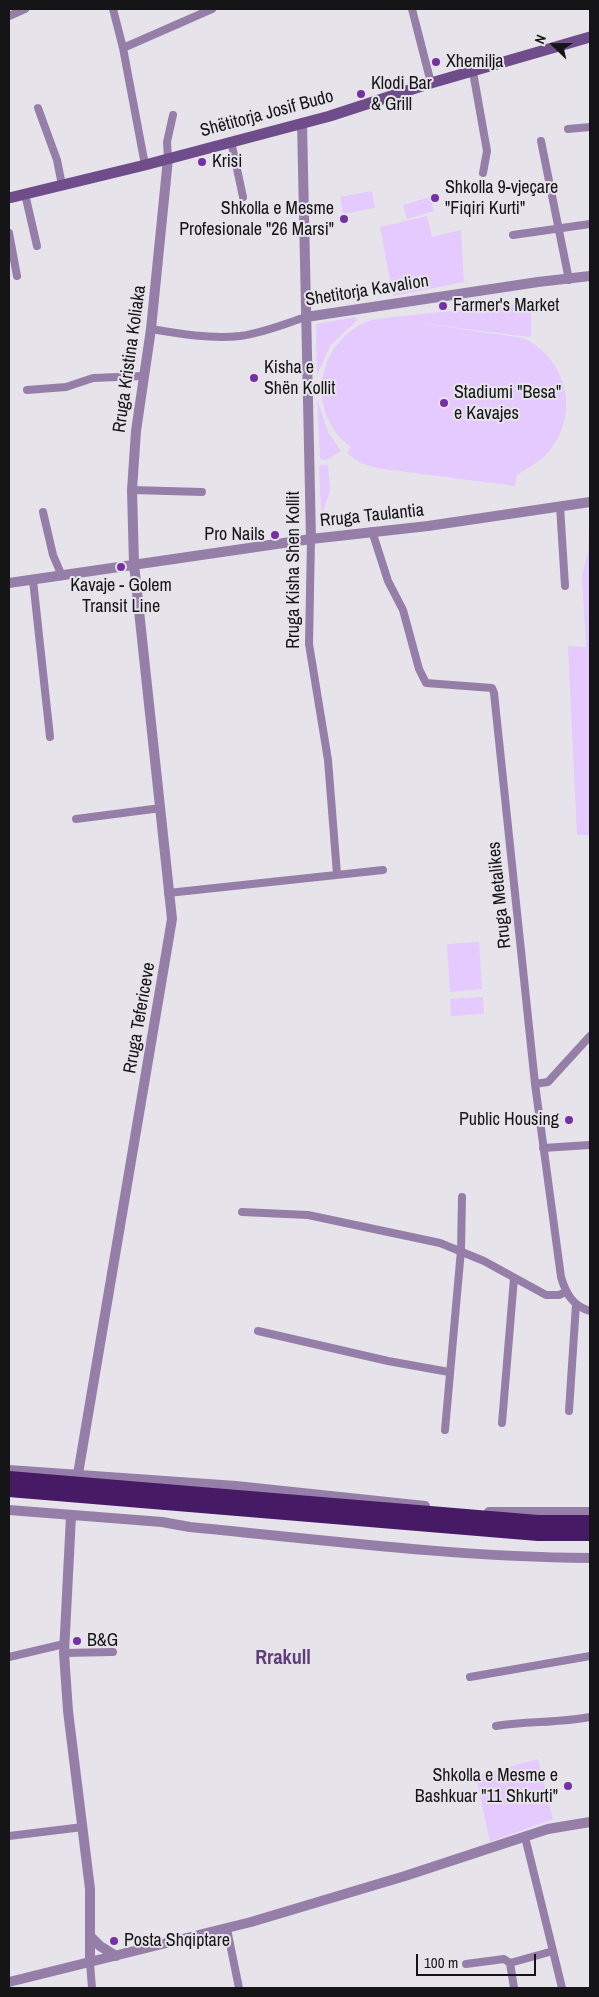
<!DOCTYPE html>
<html>
<head>
<meta charset="utf-8">
<style>
	body { margin:0 }
	#map { position:relative; width:599px; height:1997px; overflow:hidden; background:#e7e3ea; font-family:"Archivo Narrow",sans-serif }
	canvas { display:block }
	.frame { position:absolute; inset:0; border:10px solid #151416; pointer-events:none }
	.north { position:absolute; left:529px; top:20px; width:50px; height:50px; -webkit-text-stroke:4px #e7e3ea; paint-order:stroke; rotate:292deg; font-size:14px; font-weight:700; line-height:20px; text-align:center; color:#151416 }
	.north::after { content:''; display:block; margin:auto; width:18px; height:22px; background:#151416; clip-path:polygon(50% 0,100% 100%,50% 72%,0 100%) }
	.scale { position:absolute; left:416px; top:1954px; width:120px; height:22px; box-sizing:border-box; border:2px solid #151416; border-top:0; padding-left:6px; font-size:15px; line-height:18px; white-space:nowrap; color:#151416; -webkit-text-stroke:4px #e7e3ea; paint-order:stroke }
</style>
</head>
<body>
<div id="map">
<canvas width="599" height="1997"></canvas>
<div class="frame"></div>
<div class="north">N</div>
<div class="scale">100 m</div>
</div>
<script>
const ctx = document.querySelector('canvas').getContext('2d');
ctx.lineJoin = 'round';
function fillPath(path, color) { ctx.fillStyle = color; ctx.fill(path, 'evenodd'); }
function trace(path, color, width, dash) { ctx.strokeStyle = color; ctx.lineWidth = width; ctx.lineCap = dash ? 'butt' : 'round'; ctx.setLineDash(dash || []); ctx.stroke(path); }
function label(font, color, halo, rows, align = 'center') {
  ctx.font = font + ' "Archivo Narrow",sans-serif'; ctx.lineWidth = 4; ctx.setLineDash([]); ctx.textBaseline = 'middle'; ctx.strokeStyle = halo; ctx.fillStyle = color; for (const [text, x, y, turn = 0] of rows) {
    ctx.save(); ctx.translate(x, y); ctx.rotate((+turn || 0) * Math.PI / 180); ctx.textAlign = isNaN(turn) ? turn : align; if (halo) ctx.strokeText(text, 0, 0); ctx.fillText(text, 0, 0); ctx.restore();
  }
}
fillPath(new Path2D(`
	M 372,191 L 375,208 L 343,214 L 340,197 Z
	M 430,197 L 434,211 L 407,219 L 403,205 Z
	M 427,216 L 432,237 L 461,230 L 464,282 L 393,296 L 380,227 Z
	M 526,303 L 530,304 L 531,308 L 531,336 L 529,337 L 398,320 L 523,338 C 566,358 580,411 551,449 C 542,461 529,467 517,475 L 515,486 L 377,468 L 360,463 L 347,453 L 351,447 C 302,411 318,335 375,319 Z
	M 355,317 L 357,320 L 330,346 L 317,375 L 316,324 Z
	M 317,399 L 328,432 L 341,451 L 326,460 L 320,458 Z
	M 322,465 L 328,465 L 330,491 L 323,511 L 321,510 L 319,466 Z
	M 590,507 L 590,835 L 577,835 L 568,646 L 586,647 L 582,576 L 588,552 Z
	M 479,942 L 482,989 L 450,992 L 447,944 Z
	M 483,997 L 484,1014 L 451,1016 L 450,999 Z
	M 538,1759 L 553,1819 L 490,1842 L 476,1776 Z`), '#e4cafe');
trace(new Path2D(`
	M 113,9 L 123,48 L 145,165
	M 412,9 L 431,83
	M 9,16 L 25,9
	M 123,48 L 212,9
	M 473,72 L 487,151 L 483,173
	M 38,108 L 57,160 L 62,185
	M 568,129 L 590,127
	M 231,141 L 243,197
	M 541,141 L 569,280
	M 168,159 L 167,142 L 173,115
	M 25,194 L 37,246
	M 9,233 L 17,276
	M 513,235 L 590,224
	M 151,329 C 180,334 211,339 240,336 C 263,333 284,324 306,317
	M 27,390 L 66,387 L 93,378 L 143,376
	M 132,490 L 202,492
	M 560,506 L 565,586
	M 43,512 L 53,555 L 62,576
	M 372,531 L 388,581 L 403,610 L 419,669 L 426,683 L 492,688 L 494,693 L 535,1084 L 561,1277 C 566,1294 573,1306 590,1311
	M 311,539 L 309,644 L 328,760 L 337,874
	M 33,580 L 50,737
	M 76,819 L 161,808
	M 168,893 L 383,870
	M 535,1084 L 548,1082 L 590,1036
	M 543,1148 L 590,1145
	M 242,1212 L 308,1215 L 440,1243 L 484,1261 L 546,1295 L 559,1295 L 566,1292
	M 258,1331 L 388,1361 L 449,1372
	M 569,1411 L 576,1304
	M 502,1423 L 514,1278
	M 445,1430 L 461,1250 L 462,1197
	M 64,1653 L 113,1652
	M 9,1657 L 64,1644
	M 470,1677 L 590,1656
	M 496,1726 C 528,1721 558,1723 590,1717
	M 9,1836 L 83,1827
	M 227,1929 L 239,1988
	M 553,1951 L 562,1988
	M 90,1963 L 92,1988
	M 466,1964 L 504,1959 L 510,1963
	M 514,1988 L 510,1963 L 553,1951 L 525,1837`), '#957fa9', 8);
trace(new Path2D(`
	M 302,123 L 311,539
	M 306,317 L 538,282 L 590,276
	M 9,583 L 311,539 L 428,526 L 590,502
	M 9,1470 L 236,1486 L 425,1506
	M 78,1474 L 172,919 L 134,564 L 132,490 L 136,431 L 151,329 L 168,159
	M 9,1510 L 162,1522 L 190,1527 C 323,1540 456,1557 590,1558
	M 489,1512 L 590,1512
	M 71,1516 L 64,1653 L 68,1711 L 90,1889 L 90,1963
	M 91,1937 L 100,1946 L 116,1956
	M 9,1982 L 251,1922 L 405,1876 L 548,1829 L 590,1822`), '#957fa9', 10);
trace(new Path2D(`
	M 9,198 L 145,165 L 330,116 L 431,83 L 590,37`), '#6f4d8a', 11);
trace(new Path2D(`
	M 9,1478 L 538,1522 L 590,1522
	M 9,1490 L 538,1534 L 590,1534`), '#461a64', 14);
for (const [x, y, r, color] of [
	[436,62,5,"#7530a4"],
	[361,94,5,"#7530a4"],
	[202,162,5,"#7530a4"],
	[435,198,5,"#7530a4"],
	[344,219,5,"#7530a4"],
	[443,306,5,"#7530a4"],
	[254,378,5,"#7530a4"],
	[444,403,5,"#7530a4"],
	[275,535,5,"#7530a4"],
	[121,567,5,"#7530a4"],
	[569,1120,5,"#7530a4"],
	[77,1641,5,"#7530a4"],
	[568,1786,5,"#7530a4"],
	[114,1941,5,"#7530a4"]
]) { const dot = new Path2D(); dot.arc(x, y, r, 0, 2 * Math.PI); ctx.fillStyle = color; ctx.fill(dot); trace(dot, '#e7e3ea', 2); }
label('18px', '#151416', '#e7e3ea', [
	["Xhemilja",446,62],
	["Klodi Bar",371,84],
	["& Grill",371,105],
	["Krisi",212,162],
	["Shkolla 9-vjeçare",445,188],
	["\"Fiqiri Kurti\"",445,209],
	["Shkolla e Mesme",334,209,"right"],
	["Profesionale \"26 Marsi\"",334,230,"right"],
	["Farmer's Market",453,306],
	["Kisha e",264,368],
	["Shën Kollit",264,389],
	["Stadiumi \"Besa\"",454,393],
	["e Kavajes",454,414],
	["Pro Nails",265,535,"right"],
	["Kavaje - Golem",121,586,"center"],
	["Transit Line",121,607,"center"],
	["Public Housing",559,1120,"right"],
	["B&G",87,1641],
	["Shkolla e Mesme e",558,1776,"right"],
	["Bashkuar \"11 Shkurti\"",558,1797,"right"],
	["Posta Shqiptare",124,1941]
], 'left');
label('18px', '#151416', '#e7e3ea', [
	["Shëtitorja Josif Budo",267,114,-15],
	["Shetitorja Kavalion",367,291,-9],
	["Rruga Kristina Koliaka",130,359,-82],
	["Rruga Taulantia",372,516,-6],
	["Rruga Kisha Shen Kollit",294,570,-90],
	["Rruga Metalikes",500,895,-96],
	["Rruga Tefericeve",140,1018,-80]
]);
label('bold 20px', '#5f3e79', '#e7e3ea', [
	["Rrakull",283,1659]
]);
</script>
</body>
</html>
